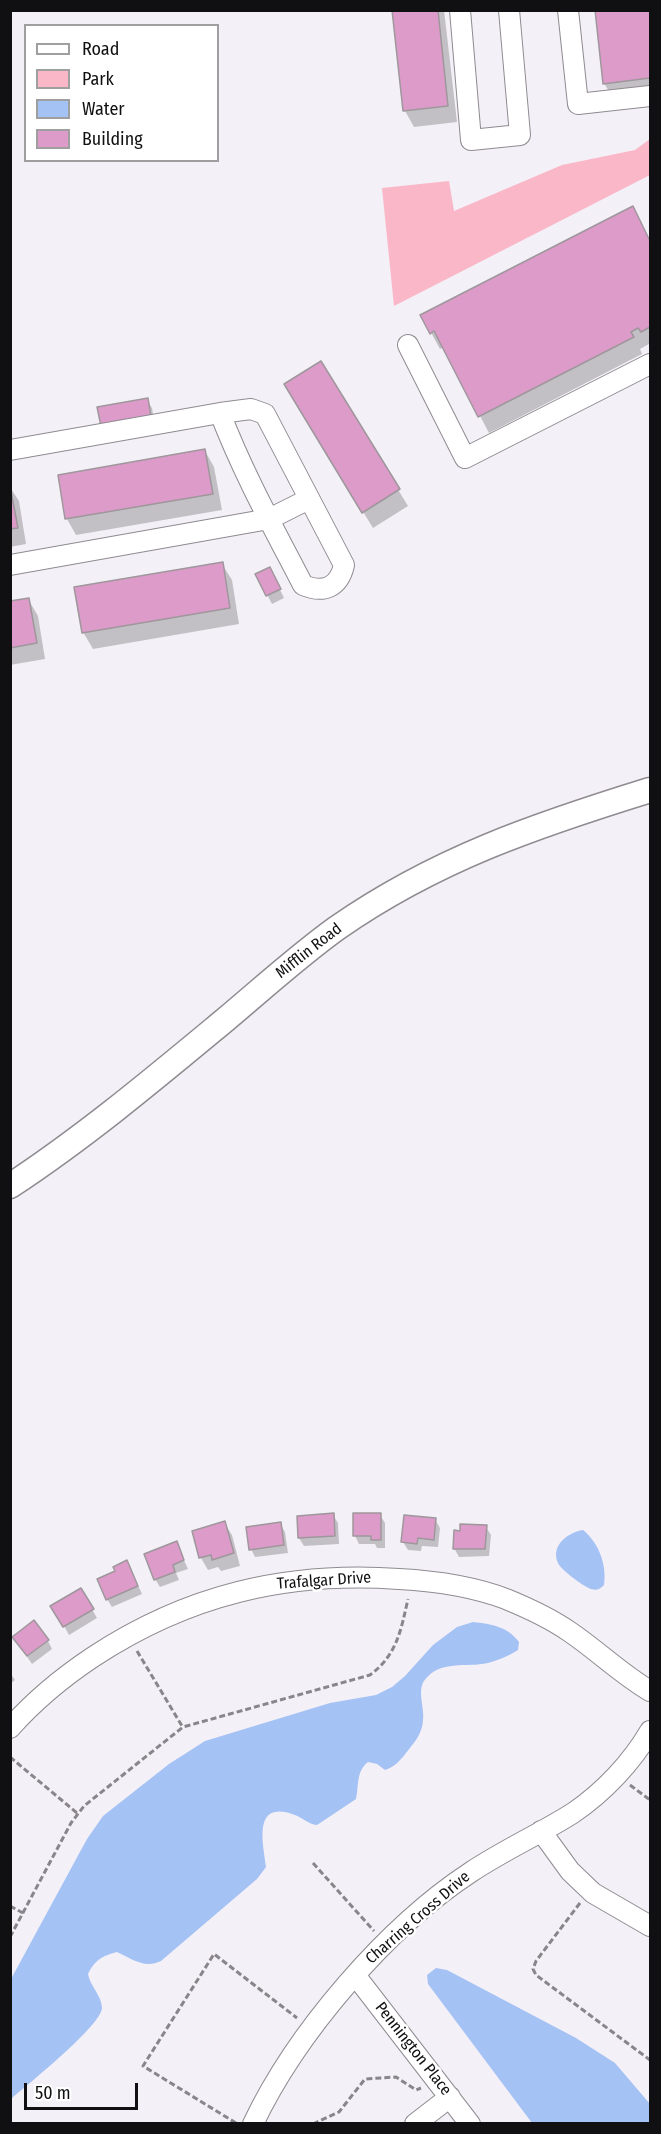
<!DOCTYPE html>
<html>
<head>
<meta charset="utf-8">
<style>
	body { margin:0 }
	#map { position:relative; width:661px; height:2134px; overflow:hidden; background:#f4f0f7; font-family:"Fira Sans Condensed",sans-serif }
	canvas { display:block }
	.frame { position:absolute; inset:0; border:12px solid #100f11; pointer-events:none }
	.legend { position:absolute; left:24px; top:24px; width:195px; height:138px; box-sizing:border-box; background:#fff; border:2px solid #9f9fa0; margin:0; padding:8px 10px; list-style:none; font-size:18px; color:#100f11 }
	.legend li { display:flex; align-items:center; gap:12px; height:30px }
	.legend b { width:30px; border:2px solid #9f9fa0 }
	.scale { position:absolute; left:24px; top:2083px; width:114px; height:27px; box-sizing:border-box; border:3px solid #100f11; border-top:0; padding-left:8px; font-size:18px; line-height:21px; white-space:nowrap; color:#100f11; -webkit-text-stroke:4px #fff; paint-order:stroke }
</style>
</head>
<body>
<div id="map">
<canvas width="661" height="2134"></canvas>
<div class="frame"></div>
<ul class="legend">
<li><b style="height:8px;background:#fff"></b>Road</li>
<li><b style="height:16px;background:#f9b7c7"></b>Park</li>
<li><b style="height:16px;background:#a5c2f5"></b>Water</li>
<li><b style="height:16px;background:#dd9bc9"></b>Building</li>
</ul>
<div class="scale">50 m</div>
</div>
<script>
const ctx = document.querySelector('canvas').getContext('2d');
ctx.lineJoin = 'round';
function fillPath(path, color) { ctx.fillStyle = color; ctx.fill(path, 'evenodd'); }
function trace(path, color, width, dash) { ctx.strokeStyle = color; ctx.lineWidth = width; ctx.lineCap = dash ? 'butt' : 'round'; ctx.setLineDash(dash || []); ctx.stroke(path); }
function label(font, color, halo, rows, align = 'center') {
  ctx.font = font + ' "Fira Sans Condensed",sans-serif'; ctx.lineWidth = 5; ctx.setLineDash([]); ctx.textBaseline = 'middle'; ctx.strokeStyle = halo; ctx.fillStyle = color; for (const [text, x, y, turn = 0] of rows) {
    ctx.save(); ctx.translate(x, y); ctx.rotate((+turn || 0) * Math.PI / 180); ctx.textAlign = isNaN(turn) ? turn : align; if (halo) ctx.strokeText(text, 0, 0); ctx.fillText(text, 0, 0); ctx.restore();
  }
}
fillPath(new Path2D(`
	M 650,139 L 650,175 L 394,306 L 382,188 L 449,181 L 454,211 L 562,165 L 635,150 Z`), '#f9b7c7');
fillPath(new Path2D(`
	M 583,1530 C 599,1543 607,1565 604,1585 C 600,1589 597,1591 591,1589 C 584,1587 560,1569 558,1563 C 550,1545 569,1532 583,1530 Z
	M 473,1622 C 492,1624 508,1627 519,1642 L 518,1650 C 508,1656 499,1660 488,1663 C 466,1668 440,1659 424,1681 C 417,1691 425,1709 423,1721 C 422,1734 414,1743 406,1753 C 400,1761 394,1767 385,1770 L 377,1764 L 368,1762 C 356,1771 359,1786 356,1799 L 317,1825 C 308,1824 303,1818 295,1815 C 252,1799 263,1843 266,1867 L 257,1879 L 161,1961 C 145,1969 132,1959 117,1952 C 102,1956 95,1960 88,1974 C 90,1986 102,1996 102,2008 C 101,2026 27,2085 11,2099 L 11,1979 L 87,1839 L 103,1816 L 169,1764 L 205,1741 L 330,1703 L 376,1695 L 392,1687 L 405,1676 L 433,1645 L 457,1627 Z
	M 436,1968 L 447,1970 L 576,2038 L 615,2063 L 650,2104 L 650,2123 L 532,2123 L 428,1984 L 427,1975 Z`), '#a5c2f5');
fillPath(new Path2D(`
	M 394,10 L 444,10 L 457,122 L 414,127 L 405,111 Z
	M 597,10 L 650,10 L 650,96 L 614,100 L 604,83 Z
	M 642,225 L 650,242 L 650,346 L 649,344 L 640,349 L 642,354 L 489,433 L 444,347 L 440,349 L 422,316 Z
	M 321,363 L 408,506 L 373,528 L 295,401 Z
	M 147,400 L 152,408 L 155,425 L 107,433 Z
	M 205,451 L 214,467 L 222,510 L 76,535 L 67,519 L 59,476 Z
	M 10,487 L 19,501 L 26,544 L 10,547 Z
	M 222,564 L 232,580 L 239,624 L 93,649 L 83,632 Z
	M 257,575 L 274,577 L 284,598 L 272,604 Z
	M 28,599 L 38,616 L 45,659 L 10,665 L 10,602 Z
	M 333,1515 L 338,1523 L 339,1544 L 304,1546 L 299,1538 Z
	M 380,1515 L 385,1523 L 385,1548 L 377,1548 L 375,1544 L 359,1544 L 355,1536 Z
	M 435,1519 L 440,1528 L 438,1547 L 422,1546 L 421,1551 L 408,1550 L 403,1542 Z
	M 224,1523 L 232,1535 L 240,1566 L 221,1571 L 218,1567 L 208,1570 L 201,1558 L 194,1532 Z
	M 280,1524 L 285,1532 L 288,1553 L 255,1557 L 251,1549 Z
	M 486,1527 L 491,1535 L 489,1556 L 459,1557 L 454,1548 Z
	M 176,1543 L 188,1569 L 176,1573 L 179,1580 L 160,1587 L 155,1579 Z
	M 131,1570 L 142,1594 L 112,1607 L 107,1599 Z
	M 81,1590 L 97,1618 L 69,1635 L 53,1606 Z
	M 48,1641 L 52,1649 L 32,1664 L 19,1645 Z
	M 10,1673 L 15,1680 L 10,1684 Z`), '#0003');
const building = new Path2D(`
	M 392,10 L 438,10 L 448,106 L 403,111 Z
	M 595,10 L 650,10 L 650,78 L 603,84 Z
	M 633,206 L 650,241 L 650,327 L 641,332 L 638,328 L 631,332 L 634,337 L 478,417 L 434,331 L 430,334 L 420,315 Z
	M 321,361 L 400,489 L 362,513 L 284,384 Z
	M 148,398 L 151,417 L 101,426 L 97,407 Z
	M 205,449 L 213,494 L 65,519 L 58,475 Z
	M 10,486 L 18,528 L 10,529 Z
	M 223,562 L 230,608 L 82,633 L 74,587 Z
	M 270,567 L 281,589 L 266,596 L 255,574 Z
	M 29,598 L 37,643 L 10,648 L 10,601 Z
	M 334,1513 L 335,1536 L 298,1538 L 297,1516 Z
	M 353,1513 L 381,1513 L 381,1540 L 371,1540 L 371,1536 L 353,1536 Z
	M 404,1515 L 436,1518 L 434,1540 L 418,1538 L 417,1544 L 401,1542 Z
	M 225,1521 L 234,1553 L 212,1560 L 211,1555 L 199,1558 L 192,1531 Z
	M 281,1522 L 284,1545 L 249,1550 L 246,1527 Z
	M 460,1524 L 487,1525 L 485,1549 L 453,1549 L 454,1530 L 460,1531 Z
	M 177,1541 L 184,1560 L 173,1565 L 175,1572 L 154,1580 L 144,1554 Z
	M 127,1560 L 138,1586 L 106,1600 L 97,1579 L 115,1571 L 113,1567 Z
	M 81,1588 L 94,1609 L 63,1627 L 50,1606 Z
	M 34,1620 L 49,1640 L 27,1656 L 12,1637 Z`);
fillPath(building, '#dd9bc9');
trace(building, '#9e979c', 1.5);
const minor = new Path2D(`
	M 460,10 L 471,140 L 520,135 L 509,10
	M 568,10 L 578,104 L 650,96
	M 408,345 L 465,458 L 650,364
	M 10,450 L 220,413 L 251,409 L 265,414 L 344,565 C 339,587 324,594 303,585 C 274,529 243,473 220,413
	M 10,565 L 269,519 L 309,499
	M 10,1728 C 34,1701 63,1677 93,1657 C 187,1595 287,1571 399,1579 C 435,1581 472,1586 506,1599 C 528,1608 550,1618 570,1632 C 598,1651 621,1674 650,1691
	M 541,1831 L 570,1871 L 593,1893 L 650,1926
	M 355,1975 L 470,2124
	M 253,2124 C 296,2033 387,1927 471,1872 C 504,1850 540,1834 573,1813 C 604,1792 632,1762 650,1731
	M 415,2124 L 450,2097`);
const major = new Path2D(`
	M 10,1186 C 86,1136 155,1078 225,1020 C 262,989 298,956 337,928 C 436,859 537,825 650,790`);
trace(minor, '#8f8b91', 22);
trace(major, '#8f8b91', 27);
trace(new Path2D(`
	M 137,1651 L 182,1726
	M 10,1757 L 77,1813
	M 630,1785 L 650,1800
	M 313,1863 L 374,1931
	M 580,1903 L 536,1961 L 533,1969 L 536,1975 L 650,2060
	M 10,1906 L 23,1913
	M 10,1937 L 71,1823 L 84,1806 L 183,1727 L 370,1675 C 397,1655 401,1630 408,1599
	M 236,2123 L 143,2066 L 214,1954 L 297,2018
	M 313,2124 L 339,2112 L 365,2079 L 396,2077 L 416,2090 L 421,2088`), '#89868b', 3, [6, 3]);
trace(minor, '#fff', 20);
trace(major, '#fff', 24);
label('16px', '#100f11', '#fff', [
	["Mifflin Road",309,951,-38],
	["Trafalgar Drive",324,1581,-4],
	["Charring Cross Drive",418,1918,-41],
	["Pennington Place",413,2049,52]
]);
</script>
</body>
</html>
